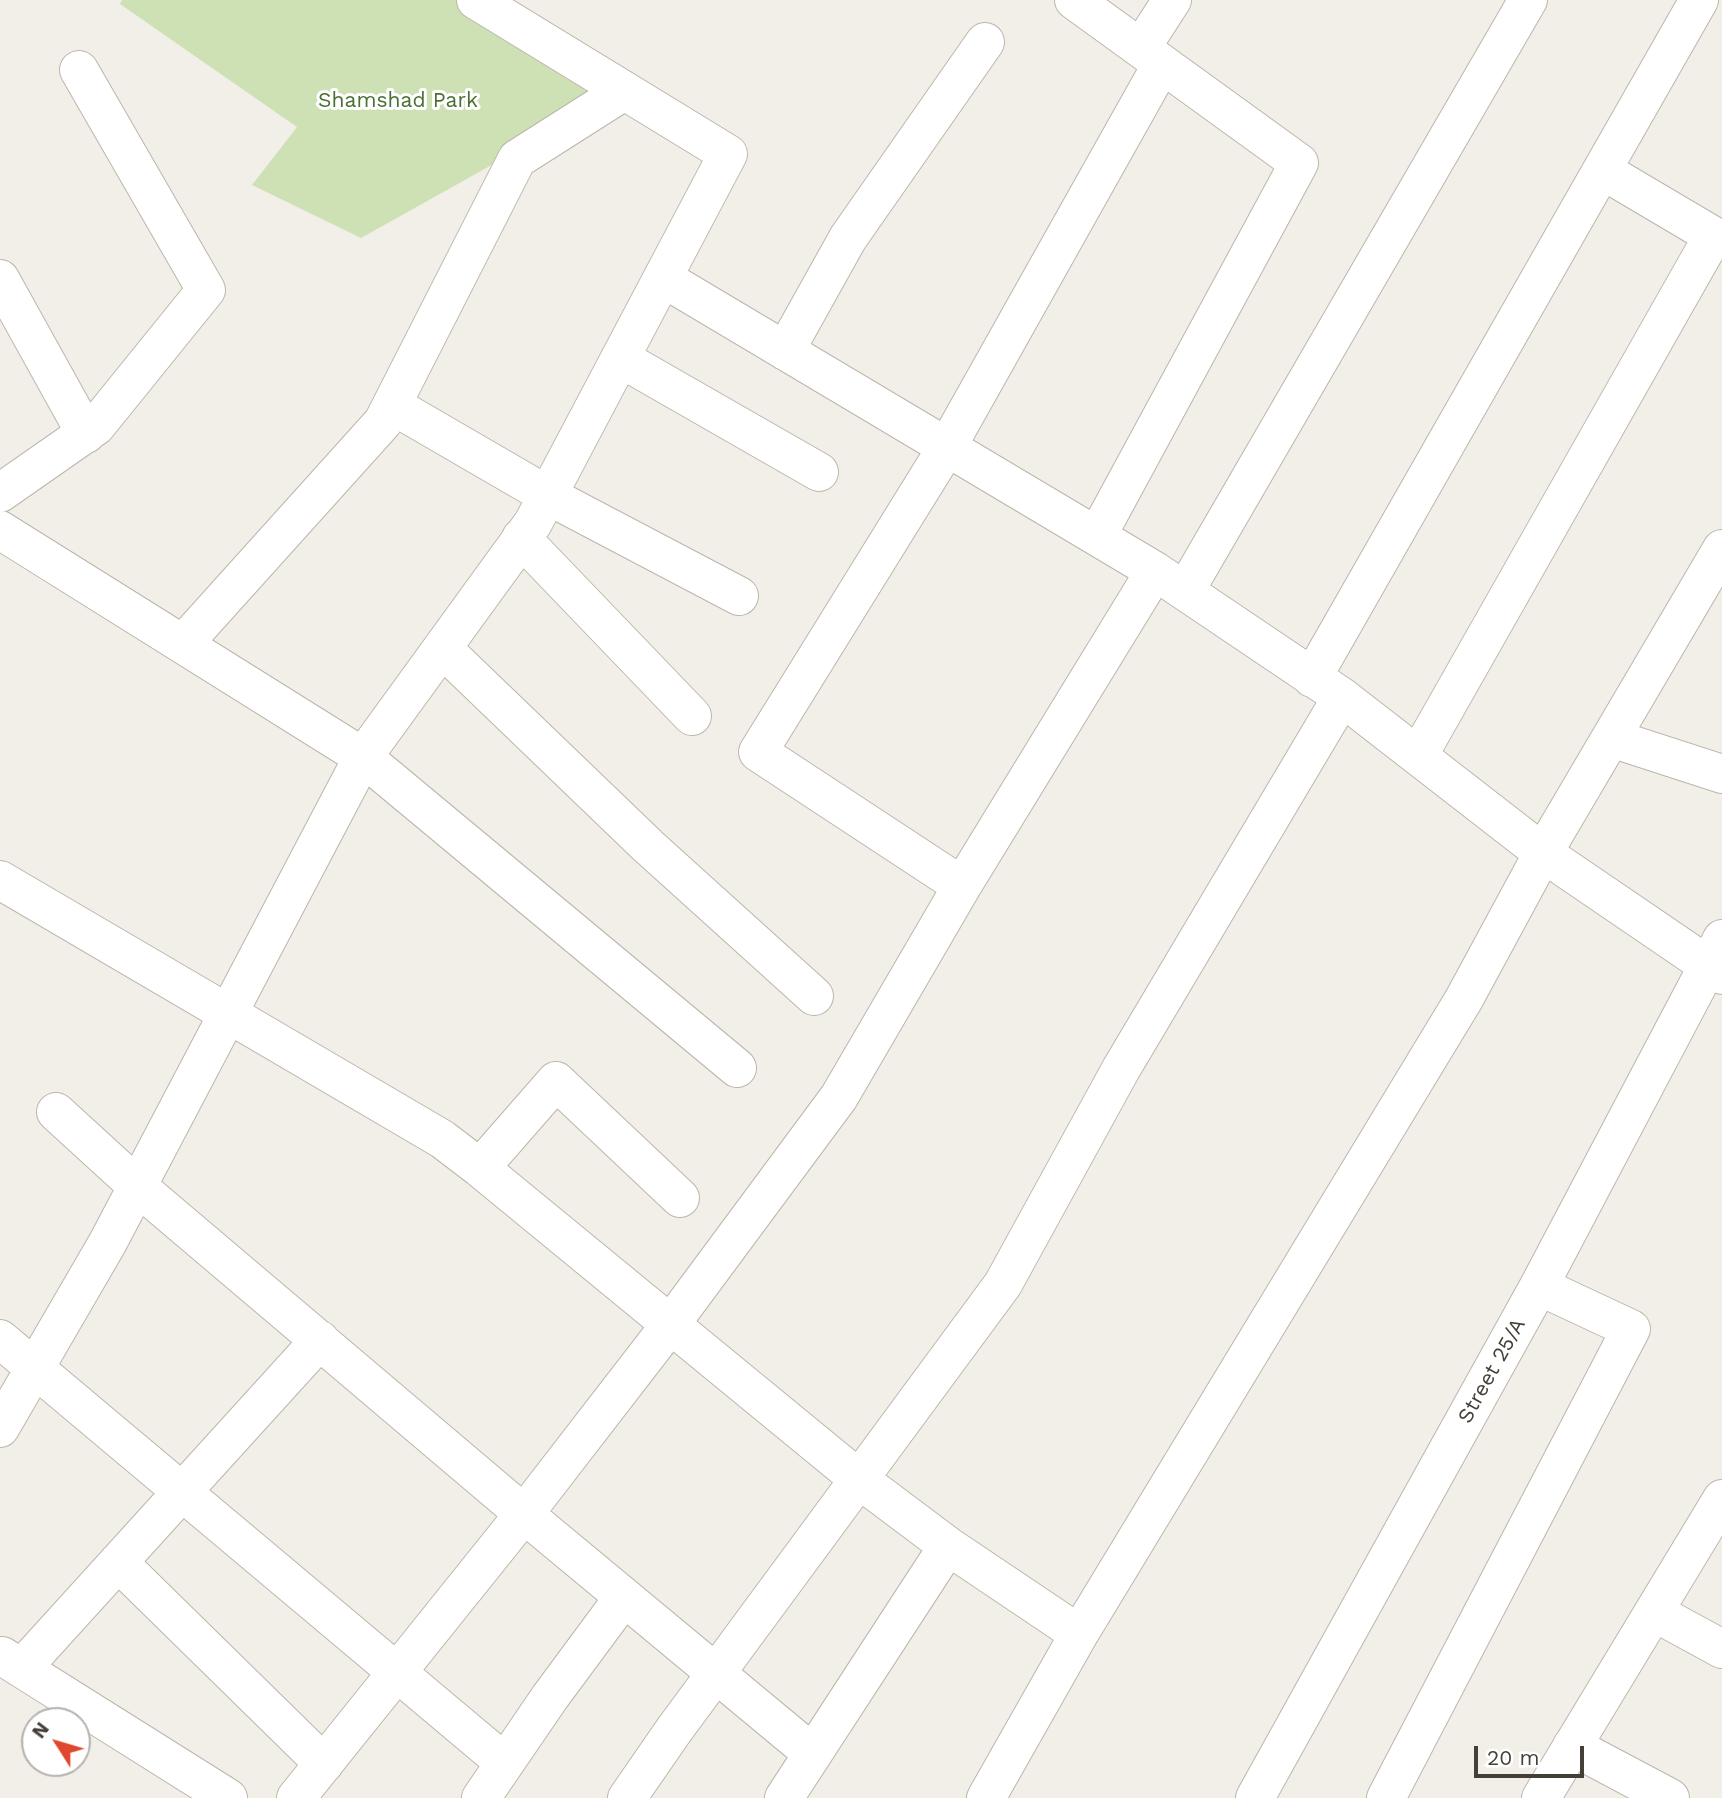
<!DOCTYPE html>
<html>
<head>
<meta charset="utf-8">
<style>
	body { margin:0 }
	#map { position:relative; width:1722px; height:1798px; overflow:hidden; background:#f2eee8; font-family:"Work Sans",sans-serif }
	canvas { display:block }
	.north { position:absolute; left:21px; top:1707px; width:70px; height:70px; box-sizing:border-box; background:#fff; border:2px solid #b4b2af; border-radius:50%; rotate:307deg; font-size:19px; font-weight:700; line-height:28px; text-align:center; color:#443f37 }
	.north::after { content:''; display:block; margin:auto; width:24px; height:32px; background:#e04730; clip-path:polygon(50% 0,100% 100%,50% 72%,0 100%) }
	.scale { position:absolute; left:1474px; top:1746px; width:110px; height:32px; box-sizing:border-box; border:4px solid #443f37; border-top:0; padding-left:9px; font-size:21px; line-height:24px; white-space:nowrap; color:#443f37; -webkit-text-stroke:5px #fff; paint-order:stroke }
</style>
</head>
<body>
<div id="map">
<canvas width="1722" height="1798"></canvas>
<div class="north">N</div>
<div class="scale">20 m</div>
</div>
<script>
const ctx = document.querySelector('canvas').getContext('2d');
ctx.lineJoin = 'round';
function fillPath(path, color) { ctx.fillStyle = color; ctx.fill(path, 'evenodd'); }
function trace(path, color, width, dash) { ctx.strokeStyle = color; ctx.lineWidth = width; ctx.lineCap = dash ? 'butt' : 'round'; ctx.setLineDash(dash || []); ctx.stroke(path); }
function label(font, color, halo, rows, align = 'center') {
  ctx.font = font + ' "Work Sans",sans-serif'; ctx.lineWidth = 6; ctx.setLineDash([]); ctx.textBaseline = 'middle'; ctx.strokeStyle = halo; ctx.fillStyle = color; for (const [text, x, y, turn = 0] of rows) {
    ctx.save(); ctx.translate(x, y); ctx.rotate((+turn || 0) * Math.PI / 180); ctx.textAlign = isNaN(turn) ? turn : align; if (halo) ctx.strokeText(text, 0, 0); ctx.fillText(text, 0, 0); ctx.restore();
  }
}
fillPath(new Path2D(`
	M 122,0 L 476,0 L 624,91 L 361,238 L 252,185 L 297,127 L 120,4 Z`), '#cee1b5');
const minor = new Path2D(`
	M 1074,0 L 1299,163 L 1097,536
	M 1141,48 L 1172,0
	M 1602,170 L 1722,241
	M 663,278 L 1155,571 L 1342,697 L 1543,853 L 1464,999 L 1079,1634 L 986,1798
	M 0,279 L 86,434
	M 785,351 L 848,238 L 985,42
	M 620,358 L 819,472
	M 392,405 L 547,495 L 739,596
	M 0,493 L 96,426 L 206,290 L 79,70
	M 0,530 L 363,757 L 737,1068
	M 521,538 L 692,716
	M 1722,549 L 1543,853 L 1722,975
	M 1185,591 L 1528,0
	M 183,644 L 383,422 L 517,159 L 624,91
	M 442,648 L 648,846 L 814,996
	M 1312,678 L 1699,0
	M 1611,738 L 1722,774
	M 1418,756 L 1713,236
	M 0,880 L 442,1139 L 480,1168 L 860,1480 L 948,1546 L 1079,1634
	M 962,886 L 758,752 L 947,447 L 1162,64
	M 56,1112 L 137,1186 L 524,1514 L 812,1753
	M 480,1168 L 556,1081 L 680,1198
	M 0,1339 L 505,1763
	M 0,1428 L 108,1242 L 363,757 L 533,523 L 728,154 L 476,0
	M 118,1562 L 324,1764
	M 1654,1612 L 1722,1649
	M 2,1656 L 228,1798
	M 22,1668 L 320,1340
	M 1572,1746 L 1670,1798
	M 296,1798 L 524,1514 L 670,1325 L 839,1097 L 962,886 L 1155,571
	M 481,1798 L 550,1697 L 624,1597
	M 627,1798 L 674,1730 L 1003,1284 L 1121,1069 L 1342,697
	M 784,1798 L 948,1546
	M 1255,1798 L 1539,1286 L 1722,939
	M 1386,1798 L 1631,1329 L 1539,1286
	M 1541,1798 L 1722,1499`);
trace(minor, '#bcb6ab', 40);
trace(minor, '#fff', 38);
label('21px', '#4a6f32', '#fff', [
	["Shamshad Park",398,101]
]);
label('21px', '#443f37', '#fff', [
	["Street 25/A",1492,1371,-61]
]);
</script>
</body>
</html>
